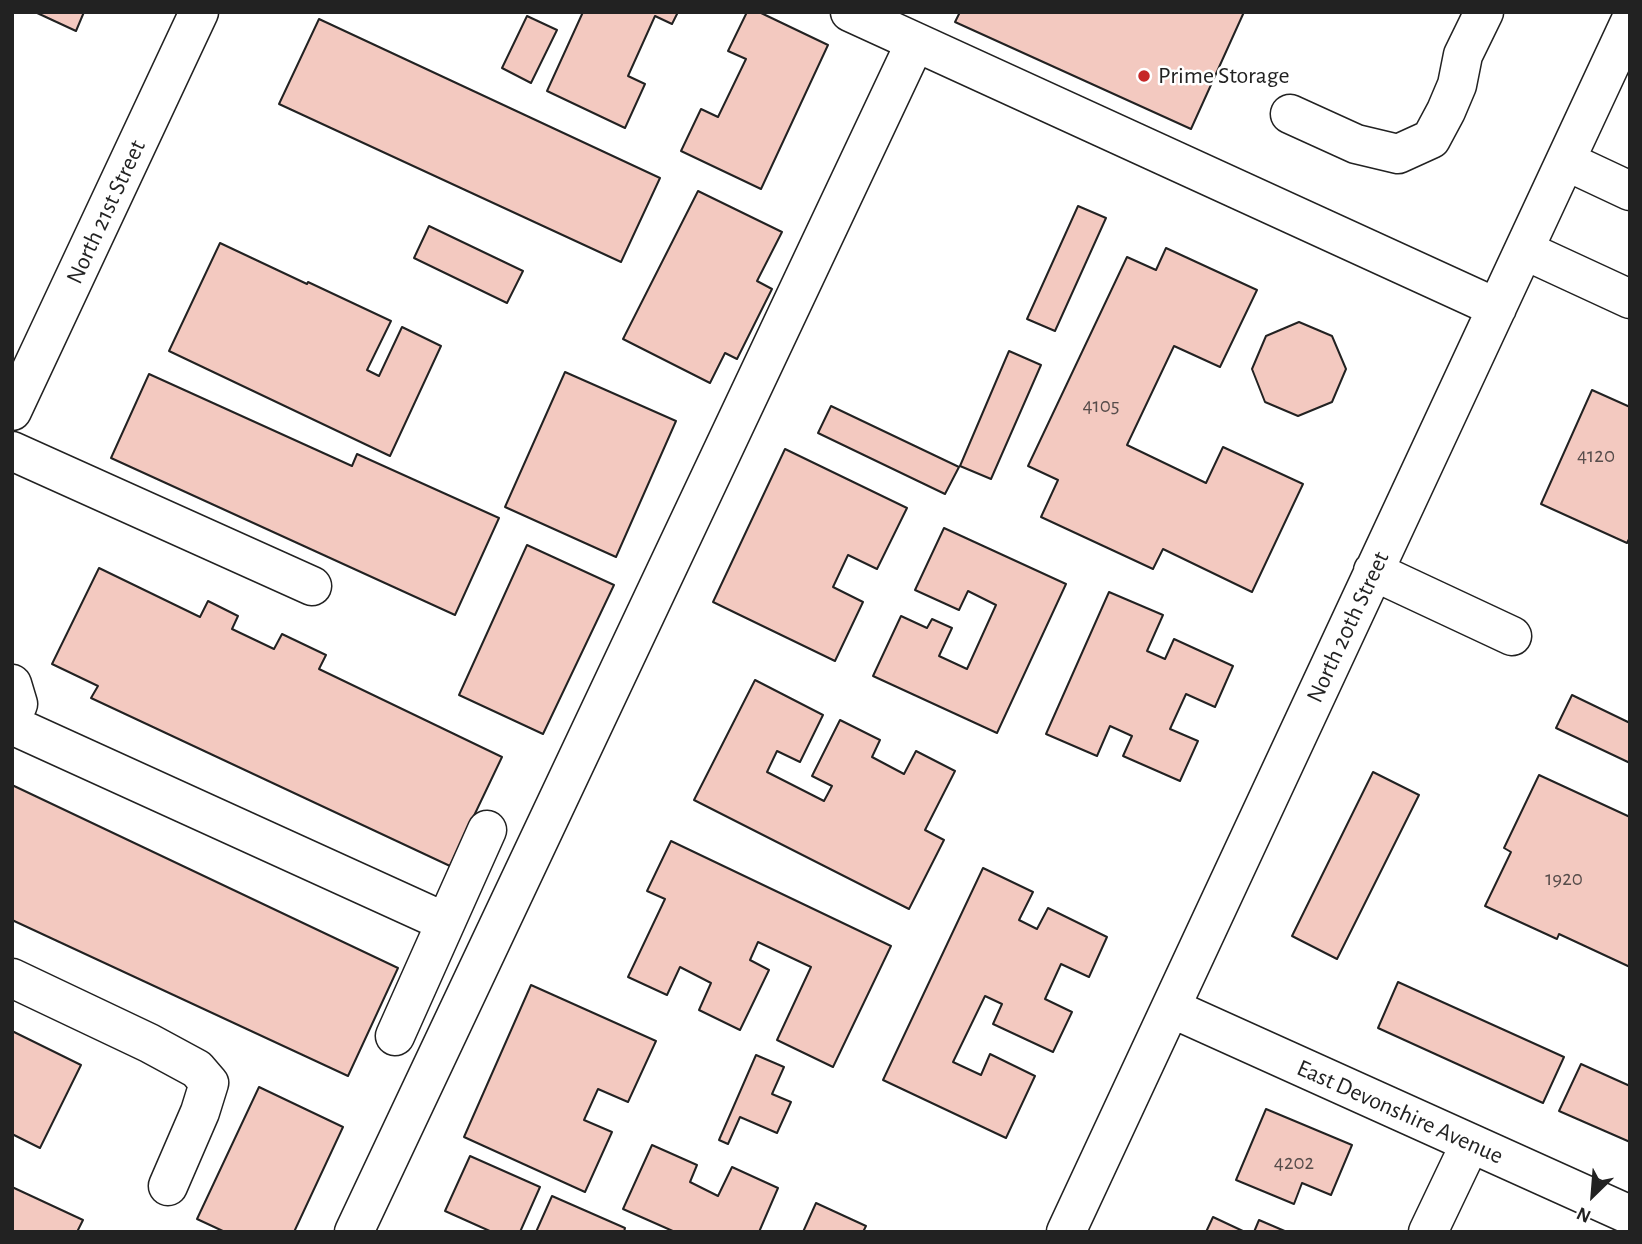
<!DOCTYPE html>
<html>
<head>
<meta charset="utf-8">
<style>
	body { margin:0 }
	#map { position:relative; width:1642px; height:1244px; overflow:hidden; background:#fff; font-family:"Alegreya Sans",sans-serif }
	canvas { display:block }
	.frame { position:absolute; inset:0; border:14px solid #222; pointer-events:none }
	.north { position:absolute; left:1558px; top:1160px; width:70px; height:70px; -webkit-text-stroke:5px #fff; paint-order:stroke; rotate:205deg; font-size:19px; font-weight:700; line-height:28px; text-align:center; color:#222 }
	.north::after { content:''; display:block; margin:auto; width:24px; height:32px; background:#222; clip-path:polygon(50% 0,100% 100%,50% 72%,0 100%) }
</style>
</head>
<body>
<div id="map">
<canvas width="1642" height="1244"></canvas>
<div class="frame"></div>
<div class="north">N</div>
</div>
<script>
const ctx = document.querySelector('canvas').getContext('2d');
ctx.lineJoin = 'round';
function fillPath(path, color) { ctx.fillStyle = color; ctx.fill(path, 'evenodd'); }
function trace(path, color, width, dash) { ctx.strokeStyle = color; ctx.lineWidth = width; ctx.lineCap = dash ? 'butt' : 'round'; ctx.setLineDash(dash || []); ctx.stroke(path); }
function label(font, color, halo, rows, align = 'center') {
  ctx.font = font + ' "Alegreya Sans",sans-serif'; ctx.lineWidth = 5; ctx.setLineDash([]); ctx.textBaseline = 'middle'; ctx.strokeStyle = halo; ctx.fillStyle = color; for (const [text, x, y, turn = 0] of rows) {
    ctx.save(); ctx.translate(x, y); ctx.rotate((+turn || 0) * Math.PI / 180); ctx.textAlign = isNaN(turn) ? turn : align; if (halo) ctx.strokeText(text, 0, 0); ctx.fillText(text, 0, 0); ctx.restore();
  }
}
const building = new Path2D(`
	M 35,12 L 84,12 L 76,31 Z
	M 583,12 L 678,12 L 672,24 L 655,16 L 628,76 L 645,84 L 625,128 L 547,91 Z
	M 747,12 L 759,12 L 828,45 L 761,189 L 681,151 L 701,109 L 718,117 L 746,59 L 728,51 Z
	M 960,12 L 1244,12 L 1191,129 L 955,22 Z
	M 527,16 L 557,30 L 531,83 L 502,68 Z
	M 319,19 L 660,178 L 621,262 L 279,104 Z
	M 698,191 L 782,232 L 757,281 L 772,289 L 737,359 L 725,353 L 710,383 L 623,339 Z
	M 1078,206 L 1106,218 L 1055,331 L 1027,319 Z
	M 429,226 L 523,271 L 507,303 L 414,258 Z
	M 220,243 L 307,284 L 308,282 L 391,321 L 367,370 L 379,376 L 402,327 L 441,346 L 390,456 L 169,351 Z
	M 1166,248 L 1257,290 L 1220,367 L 1174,346 L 1127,445 L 1206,483 L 1223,447 L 1303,484 L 1252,592 L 1163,549 L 1153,569 L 1041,517 L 1058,480 L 1028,466 L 1127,257 L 1156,270 Z
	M 1299,322 L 1332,336 L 1346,369 L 1332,402 L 1298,416 L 1265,402 L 1252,369 L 1266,336 Z
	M 1009,351 L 1041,365 L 991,479 L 960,466 Z
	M 565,372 L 676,421 L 616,557 L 505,507 Z
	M 149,374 L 352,466 L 357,454 L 499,518 L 455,615 L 111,458 Z
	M 1592,390 L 1630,407 L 1630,537 L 1627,543 L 1541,504 Z
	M 831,406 L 959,467 L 945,494 L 818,433 Z
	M 785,449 L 907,508 L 877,569 L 848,555 L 833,587 L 863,602 L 835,661 L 713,602 Z
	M 944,528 L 1066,584 L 997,733 L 873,676 L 901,616 L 927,628 L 932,619 L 952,628 L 939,656 L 967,669 L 996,605 L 968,591 L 959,610 L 915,590 Z
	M 527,545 L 614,585 L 543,734 L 459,695 Z
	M 99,568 L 200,617 L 208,601 L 238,616 L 232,629 L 274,649 L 282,634 L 326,655 L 319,669 L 502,757 L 450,866 L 91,698 L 98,686 L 52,664 Z
	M 1109,592 L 1163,615 L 1147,651 L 1165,659 L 1174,639 L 1233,666 L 1215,707 L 1186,694 L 1170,729 L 1198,741 L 1180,781 L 1123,756 L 1132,736 L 1110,726 L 1097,756 L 1046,734 Z
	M 755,680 L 823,715 L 800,762 L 777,751 L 767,772 L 824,801 L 832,786 L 812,776 L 840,720 L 880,740 L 872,757 L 904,774 L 916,751 L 955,771 L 925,830 L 944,840 L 909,909 L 694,800 Z
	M 1572,695 L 1630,723 L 1630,763 L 1556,728 Z
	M 1373,772 L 1419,795 L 1337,959 L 1292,936 Z
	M 1539,775 L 1630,817 L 1630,967 L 1559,934 L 1557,939 L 1485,906 L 1511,852 L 1504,848 Z
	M 12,785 L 398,968 L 348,1076 L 12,920 Z
	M 671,841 L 891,946 L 833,1067 L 777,1040 L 811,967 L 758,942 L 750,960 L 769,970 L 740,1030 L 699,1010 L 711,983 L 680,967 L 667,995 L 628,977 L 665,899 L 647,891 Z
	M 983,868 L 1033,892 L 1019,920 L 1037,929 L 1048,908 L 1107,937 L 1089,977 L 1061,964 L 1045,999 L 1072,1012 L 1053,1052 L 993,1024 L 1002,1004 L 985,996 L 953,1062 L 981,1075 L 990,1054 L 1035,1076 L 1006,1138 L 883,1080 Z
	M 1398,982 L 1564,1057 L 1543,1103 L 1378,1028 Z
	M 531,985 L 656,1041 L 628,1102 L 598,1089 L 584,1120 L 612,1132 L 585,1192 L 464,1137 Z
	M 12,1031 L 81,1065 L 40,1148 L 12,1134 Z
	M 756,1055 L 784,1067 L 772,1094 L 791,1102 L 777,1133 L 740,1117 L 728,1144 L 719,1140 Z
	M 1581,1064 L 1630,1086 L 1630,1142 L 1559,1111 Z
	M 259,1087 L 343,1127 L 294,1232 L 225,1232 L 197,1219 Z
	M 1266,1109 L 1352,1145 L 1331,1195 L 1302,1183 L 1294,1204 L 1236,1180 Z
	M 652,1145 L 697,1165 L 690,1182 L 718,1196 L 732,1167 L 778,1188 L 759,1232 L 675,1232 L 623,1209 Z
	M 470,1156 L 540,1187 L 520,1232 L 492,1232 L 445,1211 Z
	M 12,1187 L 83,1220 L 77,1232 L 12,1232 Z
	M 552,1196 L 625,1228 L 624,1232 L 536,1232 Z
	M 816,1203 L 866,1226 L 863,1232 L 803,1232 Z
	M 1213,1217 L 1245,1232 L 1206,1232 Z
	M 1259,1220 L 1287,1232 L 1254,1232 Z`);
fillPath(building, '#f3c9c0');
trace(building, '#222', 2);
const minor = new Path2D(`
	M 850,12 L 1497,308
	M 1290,114 L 1356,144 L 1398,154 L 1431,139 L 1446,111 L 1457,85 L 1463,55 L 1484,12
	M 1566,161 L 1630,191
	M 1524,250 L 1630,299
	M 12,411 L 199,12
	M 12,451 L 312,586
	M 1373,571 L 1512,636
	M 12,684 L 18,704 L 12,718
	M 12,725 L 445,922
	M 12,978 L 149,1043 L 197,1069 L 209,1083 L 200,1112 L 168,1186
	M 1171,1008 L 1630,1215
	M 395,1036 L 487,830
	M 354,1232 L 915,43
	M 1066,1232 L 1630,22
	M 1428,1232 L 1470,1144`);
trace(minor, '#222', 41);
trace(minor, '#fff', 38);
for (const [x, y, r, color] of [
	[1144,76,7,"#c62828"]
]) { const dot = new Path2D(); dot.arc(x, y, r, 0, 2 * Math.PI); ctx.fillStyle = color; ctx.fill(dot); trace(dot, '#fff', 2.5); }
label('21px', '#564c4a', null, [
	["4105",1101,406],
	["4120",1596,456],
	["1920",1564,879],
	["4202",1294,1163]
]);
label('24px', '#222', '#fff', [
	["Prime Storage",1158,76]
], 'left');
label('24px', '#222', '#fff', [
	["North 21st Street",106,212,-65],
	["North 20th Street",1348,627,-65],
	["East Devonshire Avenue",1400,1112,24]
]);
</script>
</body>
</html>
